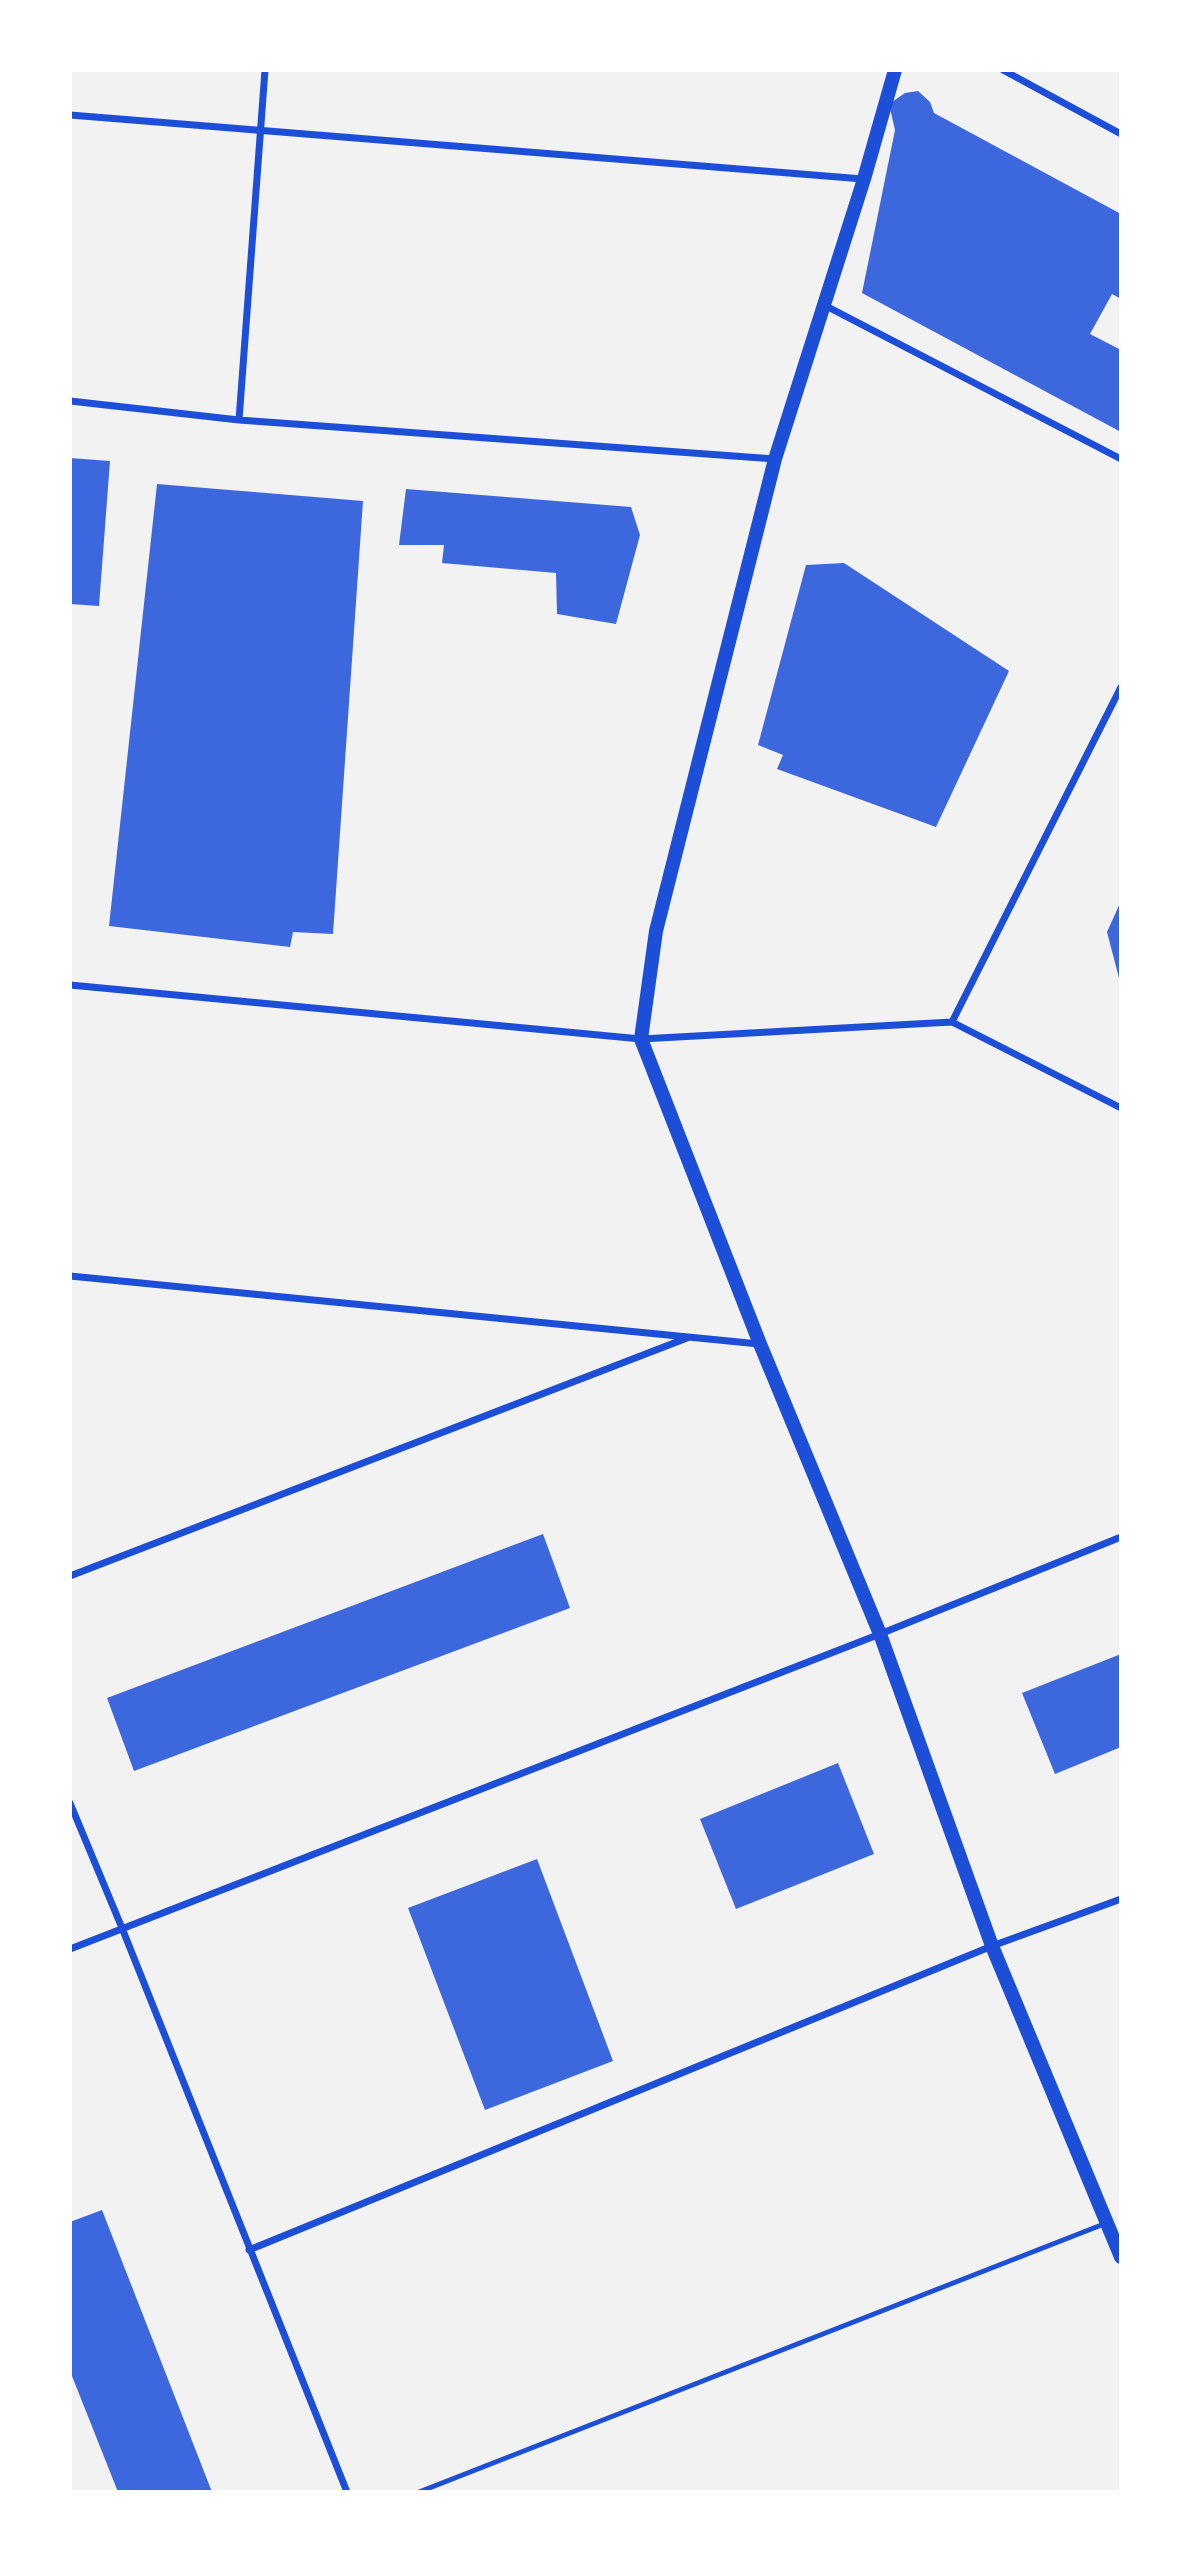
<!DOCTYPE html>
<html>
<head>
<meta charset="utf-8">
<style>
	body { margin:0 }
	#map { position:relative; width:1191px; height:2562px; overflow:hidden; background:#f2f2f2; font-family:"Nunito Sans",sans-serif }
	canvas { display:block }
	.frame { position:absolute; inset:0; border:72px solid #fff; pointer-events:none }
</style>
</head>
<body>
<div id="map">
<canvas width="1191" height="2562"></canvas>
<div class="frame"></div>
</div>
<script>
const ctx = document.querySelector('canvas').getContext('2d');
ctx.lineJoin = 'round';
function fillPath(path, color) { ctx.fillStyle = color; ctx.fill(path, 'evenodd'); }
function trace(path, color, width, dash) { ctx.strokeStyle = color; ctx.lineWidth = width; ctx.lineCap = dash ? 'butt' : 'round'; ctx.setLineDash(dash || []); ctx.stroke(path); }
fillPath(new Path2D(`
	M 918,91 L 930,102 L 934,113 L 1121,214 L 1121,299 L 1112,294 L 1090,334 L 1121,350 L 1121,432 L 862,293 L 895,130 L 889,104 L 905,93 Z
	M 70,458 L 110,461 L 99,606 L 70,604 Z
	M 157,484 L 363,501 L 333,934 L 293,932 L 290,947 L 109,926 Z
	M 406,489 L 631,507 L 640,535 L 616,624 L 557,614 L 556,573 L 442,563 L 444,545 L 399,545 Z
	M 844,563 L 1009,671 L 936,827 L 777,769 L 783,755 L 758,745 L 806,565 Z
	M 1121,901 L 1121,982 L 1120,982 L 1107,932 Z
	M 543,1534 L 570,1608 L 134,1771 L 107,1698 Z
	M 1121,1654 L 1121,1747 L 1055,1774 L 1022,1693 Z
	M 838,1763 L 874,1854 L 736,1909 L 700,1819 Z
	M 537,1859 L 613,2061 L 485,2110 L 408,1908 Z
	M 102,2210 L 212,2492 L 118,2492 L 70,2371 L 70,2222 Z`), '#3d67dc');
trace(new Path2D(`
	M 419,2492 L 1104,2224`), '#1d4ed8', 5);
trace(new Path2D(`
	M 1003,70 L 1121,134
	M 70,115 L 863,179
	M 824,305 L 1121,459
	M 70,401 L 239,420 L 775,459
	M 239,420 L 265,70
	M 70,985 L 641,1039 L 952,1022 L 1121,1108
	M 952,1022 L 1121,687
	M 70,1276 L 759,1344
	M 70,1576 L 687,1338
	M 70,1803 L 122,1928 L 347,2492
	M 70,1949 L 880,1634 L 1121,1537
	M 249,2250 L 992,1946 L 1121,1899`), '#1d4ed8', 7);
trace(new Path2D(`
	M 895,70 L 864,179 L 775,459 L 656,931 L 641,1039 L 760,1344 L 880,1634 L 992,1946 L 1121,2257`), '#1d4ed8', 14);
</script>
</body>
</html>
